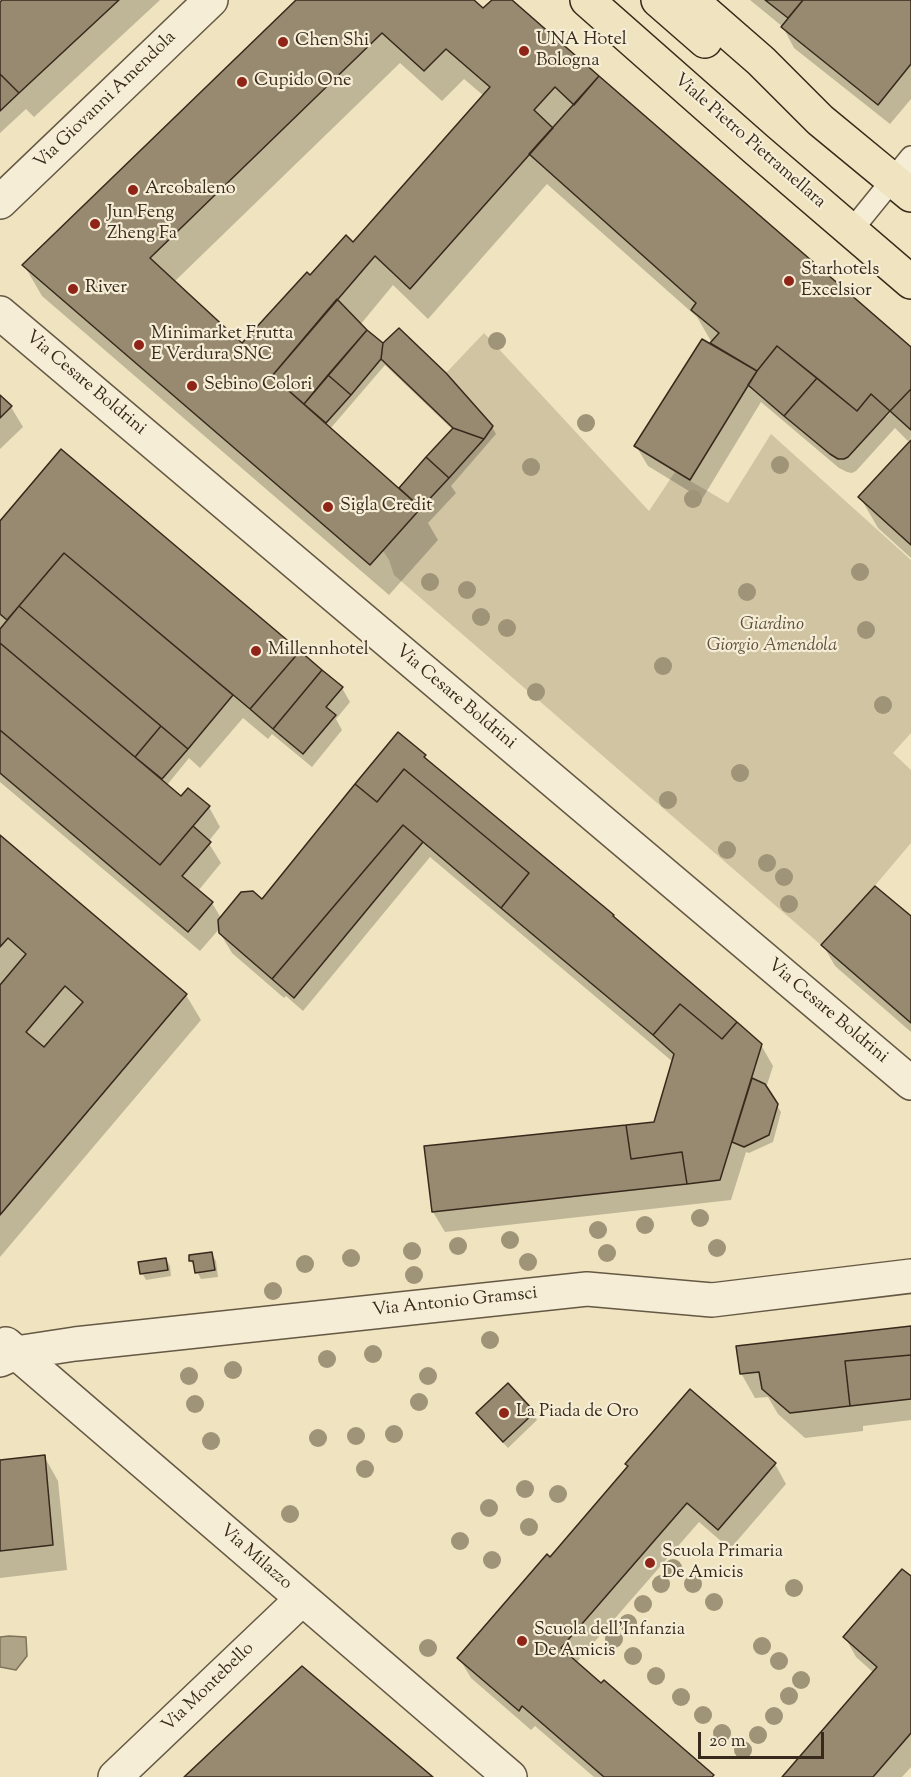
<!DOCTYPE html>
<html>
<head>
<meta charset="utf-8">
<style>
	body { margin:0 }
	#map { position:relative; width:911px; height:1777px; overflow:hidden; background:#efe4bf; font-family:"Sorts Mill Goudy",serif }
	canvas { display:block }
	.scale { position:absolute; left:698px; top:1732px; width:126px; height:27px; box-sizing:border-box; border:3px solid #37291b; border-top:0; padding-left:8px; font-size:18px; line-height:21px; white-space:nowrap; color:#37291b; -webkit-text-stroke:4px #f5edd5; paint-order:stroke }
</style>
</head>
<body>
<div id="map">
<canvas width="911" height="1777"></canvas>
<div class="scale">20 m</div>
</div>
<script>
const ctx = document.querySelector('canvas').getContext('2d');
ctx.lineJoin = 'round';
function fillPath(path, color) { ctx.fillStyle = color; ctx.fill(path, 'evenodd'); }
function trace(path, color, width, dash) { ctx.strokeStyle = color; ctx.lineWidth = width; ctx.lineCap = dash ? 'butt' : 'round'; ctx.setLineDash(dash || []); ctx.stroke(path); }
function label(font, color, halo, rows, align = 'center') {
  ctx.font = font + ' "Sorts Mill Goudy",serif'; ctx.lineWidth = 4.5; ctx.setLineDash([]); ctx.textBaseline = 'middle'; ctx.strokeStyle = halo; ctx.fillStyle = color; for (const [text, x, y, turn = 0] of rows) {
    ctx.save(); ctx.translate(x, y); ctx.rotate((+turn || 0) * Math.PI / 180); ctx.textAlign = isNaN(turn) ? turn : align; if (halo) ctx.strokeText(text, 0, 0); ctx.fillText(text, 0, 0); ctx.restore();
  }
}
fillPath(new Path2D(`
	M 484,333 L 649,511 L 675,472 L 728,503 L 771,434 L 911,560 L 911,733 L 893,753 L 911,770 L 911,843 L 861,902 L 821,945 L 394,575 L 389,560 L 383,551 L 493,426 L 446,373 Z`), '#d0c4a3');
const water = new Path2D(`
	M 9,1636 L 26,1637 L 27,1656 L 16,1670 L 0,1667 L 0,1637 Z`);
fillPath(water, '#b0a487');
trace(water, '#80735c', 1.5);
fillPath(new Path2D(`
	M 4,0 L 160,0 L 34,117 L 26,109 L 0,133 L 0,4 Z
	M 299,0 L 471,0 L 483,10 L 494,0 L 509,0 L 911,349 L 911,387 L 884,415 L 886,417 L 911,392 L 911,438 L 908,441 L 895,428 L 856,471 L 852,473 L 847,472 L 839,468 L 761,402 L 702,499 L 648,466 L 636,446 L 715,348 L 697,317 L 547,184 L 428,319 L 393,285 L 360,325 L 383,345 L 492,427 L 496,434 L 451,486 L 456,493 L 428,523 L 438,540 L 389,595 L 42,296 L 24,265 ZM 400,63 L 442,101 L 464,79 L 484,96 L 353,244 L 310,277 L 243,345 L 174,282 ZM 385,365 L 453,430 L 399,490 L 330,429 Z
	M 750,0 L 911,0 L 911,99 L 890,124 L 794,48 L 783,27 Z
	M 0,398 L 11,407 L 23,427 L 0,449 Z
	M 911,443 L 911,558 L 878,528 L 860,497 Z
	M 61,451 L 342,688 L 350,702 L 336,719 L 342,730 L 312,767 L 272,734 L 268,739 L 243,718 L 200,768 L 189,758 L 167,785 L 182,798 L 209,807 L 220,827 L 208,842 L 221,863 L 198,891 L 212,903 L 221,918 L 263,901 L 424,756 L 428,762 L 613,916 L 616,921 L 761,1045 L 773,1066 L 766,1088 L 781,1112 L 773,1142 L 749,1153 L 746,1152 L 731,1200 L 445,1232 L 433,1212 L 655,1123 L 673,1062 L 430,857 L 303,1011 L 286,996 L 284,998 L 232,953 L 220,933 L 220,928 L 200,951 L 0,782 L 0,523 Z
	M 0,837 L 186,995 L 201,1020 L 0,1257 Z
	M 911,918 L 911,1032 L 835,966 L 823,945 Z
	M 212,1254 L 216,1261 L 218,1277 L 201,1279 L 191,1261 Z
	M 166,1259 L 170,1266 L 171,1276 L 146,1280 L 142,1273 Z
	M 911,1327 L 911,1420 L 863,1426 L 863,1431 L 805,1438 L 778,1414 L 768,1397 L 755,1398 L 741,1373 Z
	M 478,1413 L 533,1413 L 537,1420 L 508,1448 L 482,1420 Z
	M 44,1456 L 58,1481 L 67,1570 L 0,1578 L 0,1462 Z
	M 775,1464 L 786,1484 L 730,1549 L 699,1522 L 576,1663 L 713,1777 L 594,1777 L 535,1726 L 531,1730 L 471,1678 L 459,1658 L 550,1559 Z
	M 911,1578 L 911,1767 L 902,1777 L 784,1777 L 874,1673 L 856,1657 L 845,1637 Z`), '#0003');
const building = new Path2D(`
	M 2,0 L 119,0 L 19,93 L 0,74 L 0,2 Z
	M 296,0 L 474,0 L 483,8 L 492,0 L 512,0 L 599,76 L 574,105 L 555,87 L 534,110 L 553,128 L 410,289 L 375,256 L 272,376 L 421,508 L 370,565 L 22,265 ZM 382,33 L 424,71 L 446,49 L 490,87 L 353,242 L 346,235 L 310,275 L 307,272 L 242,343 L 150,258 Z
	M 765,0 L 803,0 L 788,18 Z
	M 803,0 L 911,0 L 911,64 L 878,105 L 781,27 Z
	M 0,74 L 19,93 L 0,111 Z
	M 599,76 L 911,347 L 911,389 L 890,411 L 871,394 L 857,411 L 777,346 L 757,371 L 710,343 L 719,333 L 691,310 L 696,303 L 529,154 Z
	M 337,299 L 367,330 L 304,404 L 272,376 Z
	M 399,328 L 446,373 L 493,426 L 484,439 L 453,428 L 381,359 L 383,343 Z
	M 367,330 L 383,343 L 381,359 L 351,395 L 328,375 Z
	M 702,339 L 757,371 L 690,480 L 634,446 Z
	M 777,346 L 817,378 L 784,416 L 748,385 L 757,371 Z
	M 328,375 L 351,395 L 326,423 L 304,404 Z
	M 817,378 L 857,411 L 871,394 L 890,411 L 848,457 L 844,459 L 838,459 L 830,454 L 784,416 Z
	M 911,389 L 911,430 L 890,411 Z
	M 0,395 L 12,406 L 0,418 Z
	M 453,428 L 484,439 L 449,478 L 426,457 Z
	M 911,440 L 911,545 L 858,497 Z
	M 61,449 L 300,651 L 250,709 L 64,553 L 7,620 L 0,614 L 0,521 Z
	M 426,457 L 449,478 L 421,508 L 399,488 Z
	M 64,553 L 233,695 L 188,749 L 19,606 Z
	M 19,606 L 161,726 L 135,757 L 0,643 L 0,629 Z
	M 0,643 L 181,796 L 188,788 L 210,806 L 160,865 L 0,730 Z
	M 300,651 L 322,670 L 273,729 L 250,709 Z
	M 322,670 L 343,687 L 326,707 L 336,715 L 303,754 L 273,729 Z
	M 161,726 L 188,749 L 162,779 L 135,757 Z
	M 0,730 L 160,865 L 193,826 L 211,842 L 182,876 L 213,902 L 188,932 L 0,773 Z
	M 398,732 L 426,755 L 424,757 L 614,915 L 613,916 L 737,1022 L 722,1039 L 680,1004 L 653,1035 L 501,908 L 529,873 L 404,769 L 377,802 L 355,784 Z
	M 404,769 L 529,873 L 501,908 L 403,825 L 272,979 L 219,933 L 218,920 L 241,892 L 253,891 L 262,899 L 355,784 L 377,802 Z
	M 403,825 L 423,842 L 294,998 L 272,979 Z
	M 0,835 L 187,994 L 0,1215 L 0,985 L 26,954 L 8,938 L 0,947 ZM 65,986 L 83,1002 L 44,1047 L 26,1032 Z
	M 875,886 L 911,916 L 911,1023 L 821,945 Z
	M 680,1004 L 722,1039 L 737,1022 L 762,1044 L 720,1180 L 687,1184 L 682,1152 L 631,1159 L 626,1125 L 654,1122 L 674,1054 L 653,1035 Z
	M 752,1078 L 765,1084 L 778,1104 L 769,1135 L 744,1147 L 732,1142 Z
	M 626,1125 L 631,1159 L 682,1152 L 687,1184 L 432,1212 L 424,1146 Z
	M 212,1252 L 215,1270 L 195,1273 L 193,1261 L 189,1261 L 189,1255 Z
	M 166,1258 L 168,1270 L 140,1274 L 138,1262 Z
	M 911,1326 L 911,1355 L 845,1361 L 850,1406 L 790,1413 L 762,1389 L 759,1372 L 740,1374 L 736,1346 Z
	M 911,1355 L 911,1399 L 850,1406 L 845,1361 Z
	M 508,1383 L 535,1412 L 503,1442 L 476,1413 Z
	M 690,1389 L 776,1463 L 718,1530 L 687,1503 L 561,1648 L 601,1683 L 604,1680 L 714,1775 L 712,1777 L 604,1777 L 522,1706 L 519,1711 L 457,1658 L 547,1554 L 550,1557 L 628,1466 L 625,1464 Z
	M 45,1455 L 53,1545 L 0,1551 L 0,1460 Z
	M 902,1569 L 911,1576 L 911,1733 L 873,1777 L 782,1777 L 877,1667 L 843,1637 Z
	M 302,1666 L 433,1777 L 184,1777 Z`);
fillPath(building, '#978a70');
trace(building, '#37291b', 1.5);
const service = new Path2D(`
	M 851,231 L 911,157`);
const minor = new Path2D(`
	M 0,313 L 911,1083
	M 6,1344 L 510,1777
	M 0,1360 L 16,1353 L 75,1344 L 587,1289 L 712,1300 L 911,1276
	M 115,1777 L 302,1599`);
const tertiary = new Path2D(`
	M 0,202 L 211,0`);
const primary = new Path2D(`
	M 587,0 L 756,149 L 911,282
	M 658,0 L 705,41
	M 691,0 L 761,61 L 820,120 L 911,195`);
trace(service, '#655844', 24);
trace(minor, '#655844', 36);
trace(tertiary, '#655844', 36);
trace(primary, '#37291b', 36);
trace(service, '#f5edd5', 21);
trace(minor, '#f5edd5', 33);
trace(tertiary, '#f5edd5', 33);
trace(primary, '#efe4bf', 33);
ctx.fillStyle = '#9f9378';
for (const [x, y] of [
	[497,341],
	[586,423],
	[780,465],
	[531,467],
	[693,499],
	[860,572],
	[430,582],
	[467,590],
	[747,592],
	[481,617],
	[507,628],
	[866,630],
	[663,666],
	[536,692],
	[883,705],
	[740,773],
	[668,800],
	[727,850],
	[767,863],
	[784,877],
	[789,904],
	[700,1218],
	[645,1225],
	[598,1230],
	[510,1240],
	[458,1246],
	[717,1248],
	[412,1251],
	[607,1253],
	[351,1258],
	[528,1262],
	[305,1264],
	[414,1275],
	[273,1291],
	[490,1340],
	[373,1354],
	[327,1359],
	[233,1370],
	[189,1376],
	[428,1376],
	[419,1402],
	[195,1404],
	[394,1434],
	[356,1436],
	[318,1438],
	[211,1441],
	[365,1469],
	[525,1489],
	[558,1494],
	[489,1508],
	[290,1514],
	[529,1527],
	[460,1541],
	[492,1560],
	[673,1568],
	[661,1584],
	[693,1584],
	[794,1588],
	[714,1602],
	[643,1604],
	[628,1623],
	[614,1639],
	[762,1646],
	[428,1648],
	[633,1656],
	[779,1661],
	[656,1676],
	[801,1680],
	[789,1696],
	[681,1697],
	[703,1715],
	[774,1716],
	[722,1733],
	[758,1735],
	[743,1750]
]) { ctx.beginPath(); ctx.arc(x, y, 9, 0, 2 * Math.PI); ctx.fill(); }
for (const [x, y, r, color] of [
	[283,42,6,"#8f2418"],
	[524,51,6,"#8f2418"],
	[242,82,6,"#8f2418"],
	[133,190,6,"#8f2418"],
	[95,224,6,"#8f2418"],
	[789,281,6,"#8f2418"],
	[73,289,6,"#8f2418"],
	[139,345,6,"#8f2418"],
	[192,386,6,"#8f2418"],
	[328,507,6,"#8f2418"],
	[256,651,6,"#8f2418"],
	[504,1413,6,"#8f2418"],
	[650,1563,6,"#8f2418"],
	[522,1641,6,"#8f2418"]
]) { const dot = new Path2D(); dot.arc(x, y, r, 0, 2 * Math.PI); ctx.fillStyle = color; ctx.fill(dot); trace(dot, '#f5edd5', 2); }
label('18px', '#37291b', '#f5edd5', [
	["UNA Hotel",536,41],
	["Bologna",536,62],
	["Chen Shi",295,42],
	["Cupido One",254,82],
	["Arcobaleno",145,190],
	["Jun Feng",107,214],
	["Zheng Fa",107,235],
	["Starhotels",801,271],
	["Excelsior",801,292],
	["River",85,289],
	["Minimarket Frutta",151,335],
	["E Verdura SNC",151,356],
	["Sebino Colori",204,386],
	["Sigla Credit",340,507],
	["Millennhotel",268,651],
	["La Piada de Oro",516,1413],
	["Scuola Primaria",662,1553],
	["De Amicis",662,1574],
	["Scuola dell'Infanzia",534,1631],
	["De Amicis",534,1652]
], 'left');
label('18px', '#37291b', '#f5edd5', [
	["Via Giovanni Amendola",106,101,-44],
	["Viale Pietro Pietramellara",749,142,41],
	["Via Cesare Boldrini",85,384,40],
	["Via Cesare Boldrini",455,698,40],
	["Via Cesare Boldrini",827,1012,40],
	["Via Antonio Gramsci",455,1303,-6],
	["Via Milazzo",255,1558,41],
	["Via Montebello",209,1688,-44]
]);
label('italic 18px', '#5d503d', '#f5edd5', [
	["Giardino",772,626],
	["Giorgio Amendola",772,647]
]);
</script>
</body>
</html>
